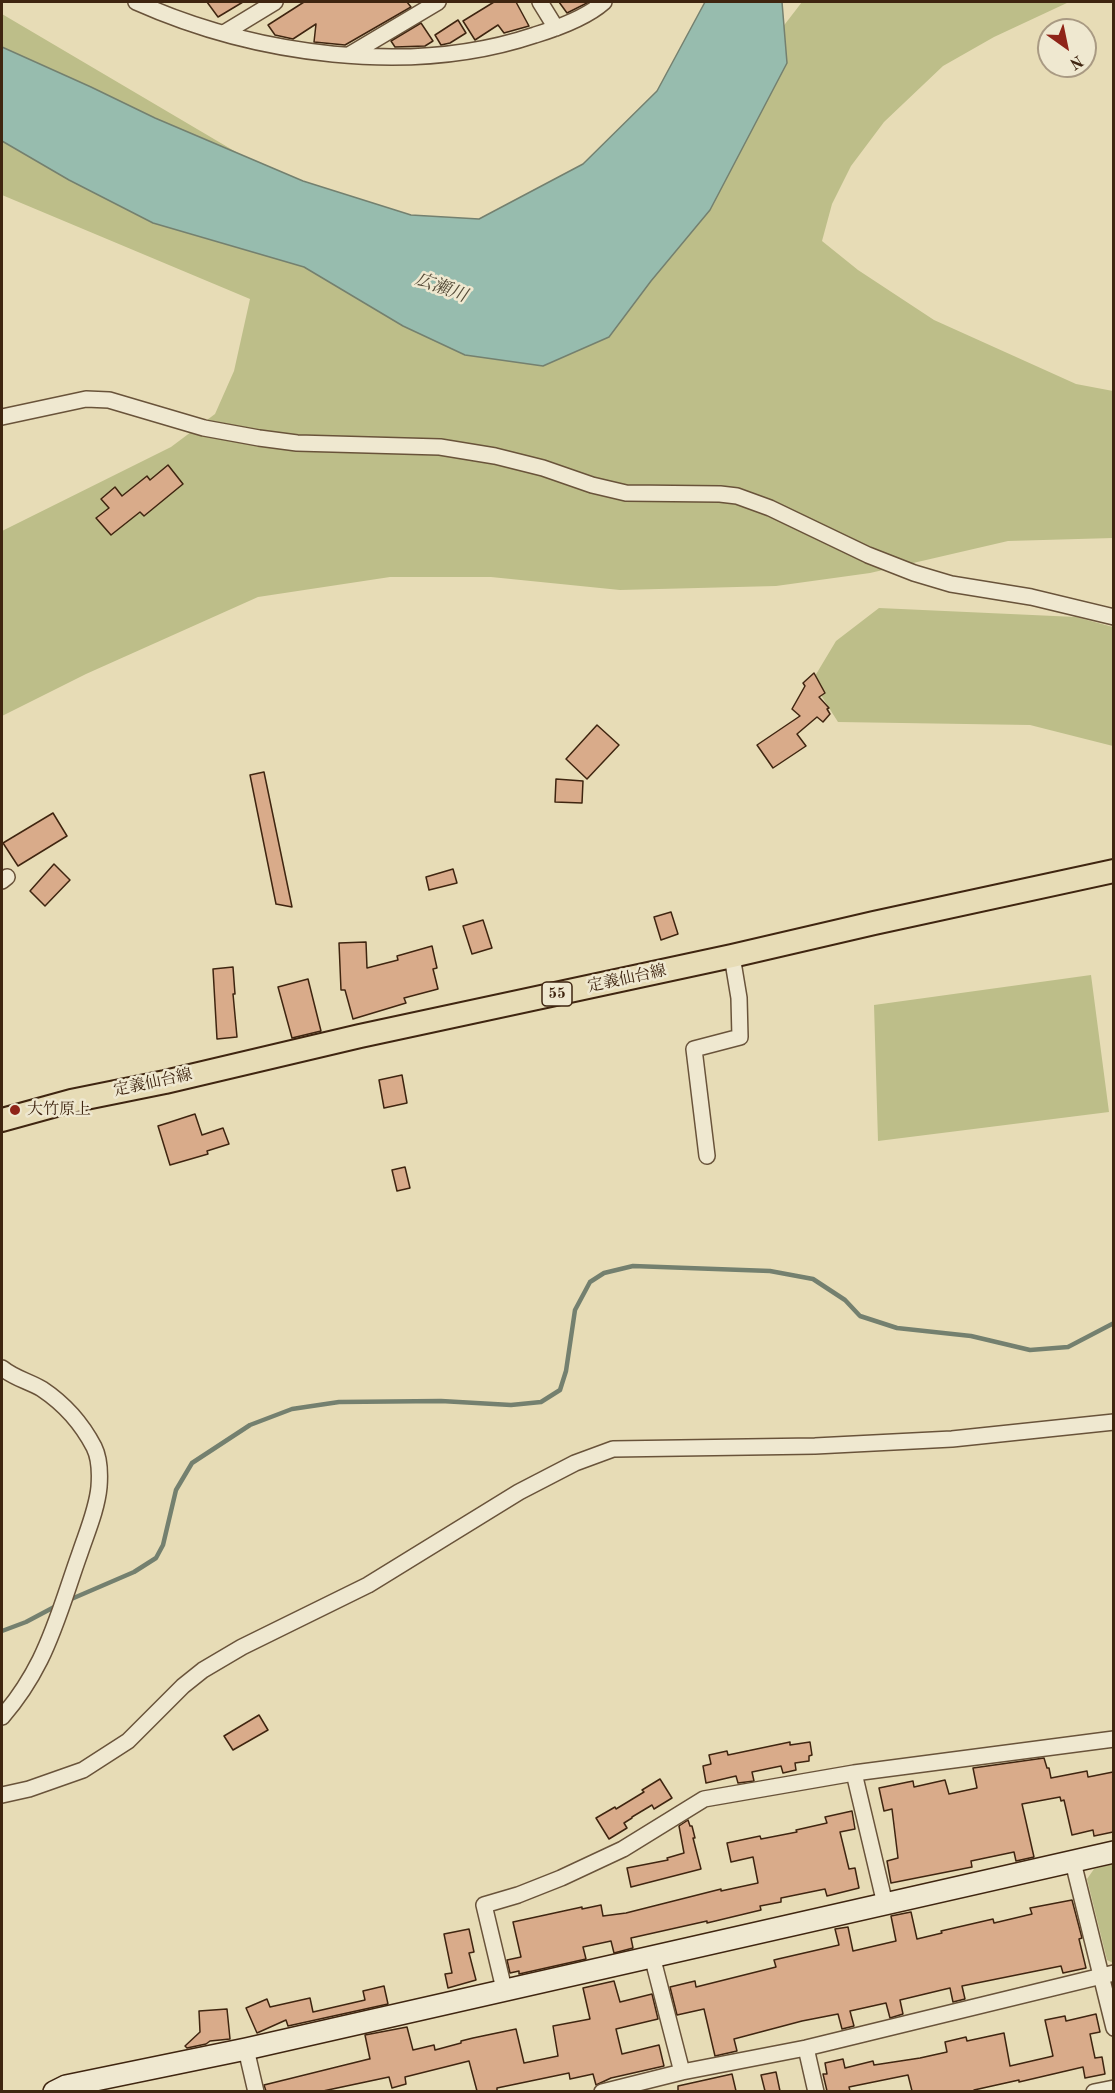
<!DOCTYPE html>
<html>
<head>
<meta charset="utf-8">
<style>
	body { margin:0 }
	#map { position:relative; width:1115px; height:2093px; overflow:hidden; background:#e7dcb6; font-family:"Old Standard TT",serif }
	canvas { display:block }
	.frame { position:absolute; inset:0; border:3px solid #3f2510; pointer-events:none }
	.north { position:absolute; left:1037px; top:18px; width:60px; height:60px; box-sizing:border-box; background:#efe8d0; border:2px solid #a99a83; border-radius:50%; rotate:147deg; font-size:16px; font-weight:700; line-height:24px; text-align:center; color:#3f2510 }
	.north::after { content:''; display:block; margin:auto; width:21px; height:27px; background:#8f2418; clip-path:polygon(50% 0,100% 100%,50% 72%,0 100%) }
</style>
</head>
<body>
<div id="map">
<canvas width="1115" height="2093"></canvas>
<div class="frame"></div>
<div class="north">N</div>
</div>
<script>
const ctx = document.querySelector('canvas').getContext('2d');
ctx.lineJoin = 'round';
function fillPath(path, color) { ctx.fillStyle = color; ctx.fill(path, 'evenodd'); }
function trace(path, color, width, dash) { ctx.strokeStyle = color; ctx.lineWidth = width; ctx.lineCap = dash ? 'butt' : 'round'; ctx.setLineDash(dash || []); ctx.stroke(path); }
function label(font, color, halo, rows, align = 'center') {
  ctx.font = font + ' "Old Standard TT","Noto Serif JP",serif'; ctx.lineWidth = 5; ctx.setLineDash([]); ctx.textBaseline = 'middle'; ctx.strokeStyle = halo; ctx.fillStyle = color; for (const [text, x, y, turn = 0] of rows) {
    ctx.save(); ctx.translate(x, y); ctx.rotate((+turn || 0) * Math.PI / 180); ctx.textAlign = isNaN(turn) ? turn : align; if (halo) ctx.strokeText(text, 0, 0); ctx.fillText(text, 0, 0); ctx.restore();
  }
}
fillPath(new Path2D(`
	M 802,2 L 1069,2 L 994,37 L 943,66 L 884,122 L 851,166 L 832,204 L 822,241 L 858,270 L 934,320 L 1076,384 L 1113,391 L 1113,538 L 1008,541 L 870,573 L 776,586 L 620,590 L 491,577 L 390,577 L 258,597 L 86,674 L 2,716 L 2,531 L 171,447 L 215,414 L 234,371 L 250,299 L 2,195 L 2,14 L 314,198 L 455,241 L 604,175 L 775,37 Z
	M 879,608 L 1076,617 L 1113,627 L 1113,746 L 1030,725 L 838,722 L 812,681 L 836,641 Z
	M 1091,975 L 1109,1112 L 878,1141 L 874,1005 Z
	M 1113,1864 L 1114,1864 L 1113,1963 L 1107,1960 L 1087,1879 L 1094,1869 Z`), '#bdbe89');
const water = new Path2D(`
	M 705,2 L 782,2 L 787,63 L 710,210 L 651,281 L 609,337 L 543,366 L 465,355 L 403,326 L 304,267 L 153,223 L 69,180 L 2,141 L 2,47 L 91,87 L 155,118 L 303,181 L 411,215 L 479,219 L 583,164 L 657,91 Z`);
fillPath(water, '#97bcae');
trace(water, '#74806f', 1.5);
trace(new Path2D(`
	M 69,1600 L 134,1572 L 156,1558 L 163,1545 L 176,1490 L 192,1463 L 250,1425 L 292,1409 L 339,1402 L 441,1401 L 511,1405 L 541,1402 L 560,1390 L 566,1371 L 575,1310 L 590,1282 L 604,1273 L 633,1266 L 770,1271 L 813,1279 L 845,1300 L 860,1316 L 897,1328 L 971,1336 L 1030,1350 L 1068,1347 L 1114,1323
	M 2,1631 L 26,1622 L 58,1605`), '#74806f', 4.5);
const building = new Path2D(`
	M 207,2 L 243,2 L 218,17 Z
	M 304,2 L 407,2 L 411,7 L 345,45 L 314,42 L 316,24 L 293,39 L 275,35 L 268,25 Z
	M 494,2 L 516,2 L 529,26 L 504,33 L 498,25 L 475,40 L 463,21 Z
	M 559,2 L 589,2 L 567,13 Z
	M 458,20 L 466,33 L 450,43 L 441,45 L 435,35 Z
	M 421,23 L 433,41 L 425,46 L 395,47 L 391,41 Z
	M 168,465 L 183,484 L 144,516 L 140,512 L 111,535 L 96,518 L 109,508 L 101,499 L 115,487 L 122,496 L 147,476 L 150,480 Z
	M 814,673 L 825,693 L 819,697 L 829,708 L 827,709 L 830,714 L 823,722 L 817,717 L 797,734 L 806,746 L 773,768 L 757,745 L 800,716 L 792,709 L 805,686 L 803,683 Z
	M 597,725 L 619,745 L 587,779 L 566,759 Z
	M 264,772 L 292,907 L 276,904 L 250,775 Z
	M 556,779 L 583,781 L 582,803 L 555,802 Z
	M 53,813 L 67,836 L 18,866 L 3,843 Z
	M 54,864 L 70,880 L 45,906 L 30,891 Z
	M 453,869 L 457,883 L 429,890 L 426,877 Z
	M 671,912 L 678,934 L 661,940 L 654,917 Z
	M 483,920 L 492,948 L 472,954 L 463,926 Z
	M 366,942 L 367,968 L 398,960 L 397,956 L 432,946 L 437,968 L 433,969 L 438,989 L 404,998 L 406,1003 L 353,1019 L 345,990 L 341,990 L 339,943 Z
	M 233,967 L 235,994 L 233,994 L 237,1037 L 217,1039 L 213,969 Z
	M 308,979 L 321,1031 L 292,1038 L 278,987 Z
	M 402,1075 L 407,1103 L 384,1108 L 379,1080 Z
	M 195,1114 L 202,1135 L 223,1128 L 229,1144 L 207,1151 L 208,1154 L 170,1165 L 158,1126 Z
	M 405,1167 L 410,1188 L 397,1191 L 392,1170 Z
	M 259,1715 L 268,1730 L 233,1750 L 224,1736 Z
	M 790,1742 L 790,1745 L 810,1742 L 812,1755 L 809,1756 L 809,1761 L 795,1763 L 796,1770 L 783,1773 L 781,1766 L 752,1772 L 754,1781 L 738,1783 L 736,1776 L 706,1783 L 703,1766 L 711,1764 L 709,1755 L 727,1751 L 728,1755 Z
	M 1044,1758 L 1047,1768 L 1049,1768 L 1051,1778 L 1087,1771 L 1088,1777 L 1113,1772 L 1113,1832 L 1094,1836 L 1093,1830 L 1072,1835 L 1064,1800 L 1061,1801 L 1060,1797 L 1022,1804 L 1034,1857 L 1016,1861 L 1014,1852 L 971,1861 L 972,1867 L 891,1883 L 887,1861 L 898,1858 L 892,1809 L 884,1811 L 879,1788 L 913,1781 L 914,1787 L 945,1780 L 949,1794 L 977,1788 L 973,1768 Z
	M 660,1779 L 672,1798 L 654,1809 L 652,1805 L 632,1817 L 632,1818 L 624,1823 L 627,1828 L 609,1839 L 596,1818 L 615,1807 L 616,1809 L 644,1792 L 642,1790 Z
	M 852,1811 L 855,1829 L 840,1832 L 849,1869 L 855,1868 L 859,1888 L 827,1896 L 825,1889 L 781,1898 L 781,1902 L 760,1906 L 761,1910 L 707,1923 L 707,1921 L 631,1938 L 633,1948 L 614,1953 L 611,1941 L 583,1947 L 586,1959 L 519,1974 L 519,1971 L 510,1973 L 507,1960 L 521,1957 L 513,1922 L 582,1907 L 582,1909 L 601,1905 L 603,1916 L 626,1913 L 721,1889 L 721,1891 L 758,1883 L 753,1857 L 731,1862 L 727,1843 L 760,1836 L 761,1839 L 797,1832 L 796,1830 L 827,1823 L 825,1817 Z
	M 688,1820 L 690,1826 L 692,1826 L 695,1838 L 693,1838 L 701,1869 L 631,1887 L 627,1868 L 668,1860 L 667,1858 L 684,1853 L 679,1826 Z
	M 1072,1900 L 1082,1938 L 1079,1939 L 1086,1968 L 1063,1973 L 1061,1966 L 962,1986 L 965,1999 L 953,2002 L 950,1988 L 900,2000 L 903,2014 L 890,2018 L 886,2003 L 850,2011 L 854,2026 L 842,2029 L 838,2014 L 802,2021 L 734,2039 L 737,2051 L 715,2056 L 704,2009 L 677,2015 L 670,1987 L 695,1981 L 696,1987 L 776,1967 L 774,1960 L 778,1959 L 839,1945 L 835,1929 L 848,1927 L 853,1951 L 896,1941 L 891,1916 L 911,1912 L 917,1939 L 942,1933 L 941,1931 L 993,1919 L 994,1923 L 1032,1914 L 1030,1908 Z
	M 469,1929 L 474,1952 L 469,1953 L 476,1980 L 448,1988 L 445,1974 L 452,1973 L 444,1934 Z
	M 614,1981 L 620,2002 L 652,1994 L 658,2019 L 616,2029 L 622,2054 L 659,2045 L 664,2066 L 611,2078 L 596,2085 L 593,2074 L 570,2079 L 569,2073 L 497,2088 L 497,2091 L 477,2091 L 469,2061 L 405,2077 L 406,2084 L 392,2088 L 389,2077 L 323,2091 L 266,2091 L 264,2085 L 369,2059 L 370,2059 L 365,2035 L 407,2027 L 413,2050 L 434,2045 L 435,2050 L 461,2043 L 461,2041 L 473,2038 L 516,2029 L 524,2063 L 558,2056 L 553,2026 L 590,2019 L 583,1988 Z
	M 384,1986 L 388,2004 L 288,2026 L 286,2020 L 257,2033 L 246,2008 L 267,1999 L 270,2007 L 310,1998 L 313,2012 L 365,2000 L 363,1991 Z
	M 227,2009 L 230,2039 L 210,2041 L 206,2044 L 187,2048 L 185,2046 L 200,2032 L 199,2011 Z
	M 1096,2014 L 1100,2032 L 1090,2034 L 1095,2058 L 1102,2057 L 1105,2074 L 1085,2078 L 1083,2067 L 1019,2082 L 1019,2080 L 974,2090 L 974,2091 L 912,2091 L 908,2075 L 849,2087 L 850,2091 L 827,2091 L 823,2074 L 827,2074 L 825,2063 L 843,2059 L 845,2068 L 873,2061 L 874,2065 L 920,2058 L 947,2052 L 945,2042 L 966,2037 L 967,2041 L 1004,2033 L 1010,2066 L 1049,2057 L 1053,2056 L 1045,2020 L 1065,2016 L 1066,2021 Z
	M 776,2072 L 780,2091 L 765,2091 L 761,2075 Z
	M 732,2074 L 736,2091 L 678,2091 L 678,2086 Z`);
fillPath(building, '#d9ab8a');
trace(building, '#3f2510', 1.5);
const street = new Path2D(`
	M 136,2 C 255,55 410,77 535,35 C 558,28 586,18 604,2
	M 540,2 L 556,28
	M 224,33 L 275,2
	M 349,55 L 438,2
	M 2,417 L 86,399 L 109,400 L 204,428 L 259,438 L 297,443 L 440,447 L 495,456 L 543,468 L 592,485 L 626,493 L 720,494 L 737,496 L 770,508 L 868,555 L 914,573 L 951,584 L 1031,597 L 1114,617
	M 2,881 L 7,877
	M 707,1156 L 694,1049 L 740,1037 L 739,998 L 732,956
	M 2,1368 C 14,1378 28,1381 42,1389 C 63,1403 82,1424 94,1447 C 100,1459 100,1474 99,1487 C 97,1509 87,1532 80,1553 C 67,1589 57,1626 40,1660 C 30,1680 16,1701 2,1717
	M 854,1773 L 885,1904
	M 2,1795 L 29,1789 L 83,1770 L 128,1741 L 183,1686 L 203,1670 L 242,1647 L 368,1585 L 519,1492 L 575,1463 L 613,1449 L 815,1446 L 952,1439 L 1114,1422
	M 1073,1862 L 1114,2028
	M 652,1956 L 682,2072
	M 504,1989 L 484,1905 L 518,1895 L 561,1878 L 623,1849 L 704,1799 L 854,1773 L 1114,1739
	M 806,2048 L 816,2092
	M 246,2049 L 256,2092
	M 602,2092 L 682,2072 L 806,2048 L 1114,1973
	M 1094,2092 L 1114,2088`);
const secondary = new Path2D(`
	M 54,2092 L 66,2086 L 246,2049 L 1114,1852`);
const primary = new Path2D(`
	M 2,1120 L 71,1101 L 165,1082 L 360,1036 L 732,956 L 874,923 L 1114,871`);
trace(street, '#69533a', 18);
trace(secondary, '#3f2510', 24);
trace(primary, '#3f2510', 26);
trace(street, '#efe8d0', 15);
trace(secondary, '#efe8d0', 21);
trace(primary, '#e7dcb6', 22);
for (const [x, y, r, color] of [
	[15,1110,6,"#8f2418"]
]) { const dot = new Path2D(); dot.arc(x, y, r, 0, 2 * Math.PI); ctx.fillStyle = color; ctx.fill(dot); trace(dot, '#efe8d0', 2); }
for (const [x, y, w] of [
	[557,994,30]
]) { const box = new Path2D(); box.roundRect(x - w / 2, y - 12, w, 24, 4.5); ctx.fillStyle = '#efe8d0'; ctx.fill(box); trace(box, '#3f2510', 1.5); }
label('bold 15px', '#3f2510', null, [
	["55",557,994]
]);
label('16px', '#3f2510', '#efe8d0', [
	["定義仙台線",627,979,-12],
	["定義仙台線",153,1083,-12]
]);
label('16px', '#3f2510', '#efe8d0', [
	["大竹原上",27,1110]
], 'left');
label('italic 18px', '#554b38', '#efe8d0', [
	["広瀬川",441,288,20]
]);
</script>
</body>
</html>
